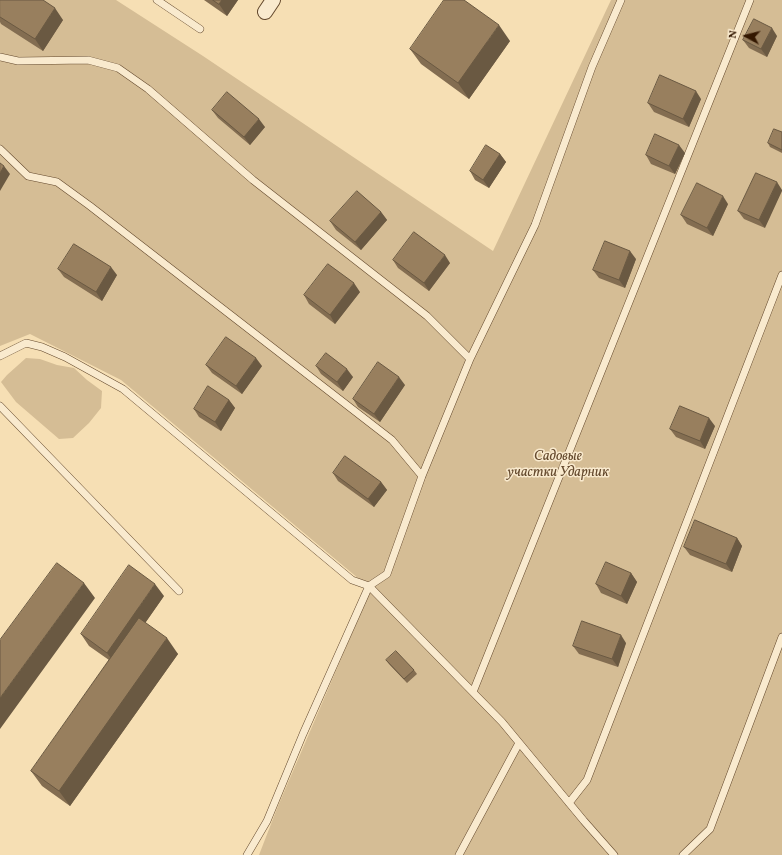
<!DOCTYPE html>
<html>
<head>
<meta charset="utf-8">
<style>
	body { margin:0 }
	#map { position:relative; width:782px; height:855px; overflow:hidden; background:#f6dfb4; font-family:Vollkorn,serif }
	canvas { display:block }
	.north { position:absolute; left:726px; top:16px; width:40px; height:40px; -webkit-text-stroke:3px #f9eace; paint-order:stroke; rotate:277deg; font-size:11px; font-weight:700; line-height:16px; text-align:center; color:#331700 }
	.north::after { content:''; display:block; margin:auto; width:14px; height:18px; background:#331700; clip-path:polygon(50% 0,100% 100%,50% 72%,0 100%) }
</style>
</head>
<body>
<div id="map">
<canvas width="782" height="855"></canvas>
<div class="north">N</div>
</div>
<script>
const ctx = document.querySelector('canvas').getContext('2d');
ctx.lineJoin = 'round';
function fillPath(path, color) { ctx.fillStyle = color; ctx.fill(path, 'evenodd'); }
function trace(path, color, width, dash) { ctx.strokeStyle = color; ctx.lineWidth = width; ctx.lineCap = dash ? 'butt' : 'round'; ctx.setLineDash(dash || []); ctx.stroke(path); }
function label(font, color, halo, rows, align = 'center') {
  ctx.font = font + ' Vollkorn,serif'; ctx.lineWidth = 3; ctx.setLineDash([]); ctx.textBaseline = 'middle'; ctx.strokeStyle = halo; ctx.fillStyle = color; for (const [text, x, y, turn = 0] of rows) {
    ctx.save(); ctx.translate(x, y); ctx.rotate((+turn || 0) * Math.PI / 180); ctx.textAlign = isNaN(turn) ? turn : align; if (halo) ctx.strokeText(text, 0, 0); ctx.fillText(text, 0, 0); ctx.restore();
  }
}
fillPath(new Path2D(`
	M 3,0 L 116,0 L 203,56 L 493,251 L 611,0 L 782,0 L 782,855 L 259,855 L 278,806 L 371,589 L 121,380 L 30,334 L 0,346 L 0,6 Z
	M 26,358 L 40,359 L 57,365 L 74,368 L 87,380 L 102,391 L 101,408 L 89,423 L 73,438 L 59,439 L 16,402 L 1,382 L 7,375 Z`), '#d5bd95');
const lane = new Path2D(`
	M 157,0 L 200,29
	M 0,57 L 18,61 L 88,60 L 118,68 L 148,89 L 253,180 L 427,316 L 470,359
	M 0,149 L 28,176 L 57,182 L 90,206 L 392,440 L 422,476
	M 0,356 L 26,343 L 42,347 L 65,357 L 123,389 L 352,580 L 369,586 L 303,734 L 267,821 L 247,855
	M 0,406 L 179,591
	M 473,692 L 750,0
	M 569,803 L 587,780 L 782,275
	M 459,855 L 519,743
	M 614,855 L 584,821 L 502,722 L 369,586 L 387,574 L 422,476 L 470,359 L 535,225 L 592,67 L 621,0
	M 683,855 L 710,829 L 782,637`);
const street = new Path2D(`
	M 265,12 L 273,0`);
trace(lane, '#64492d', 8);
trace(street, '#64492d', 16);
trace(lane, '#f9eace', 7);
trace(street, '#f9eace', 14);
fillPath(new Path2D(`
	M 0,0 L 63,20 L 43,51 L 1,24 L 0,22 Z
	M 204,0 L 238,0 L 227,16 Z
	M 777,36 L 767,57 L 749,48 L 743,40 Z
	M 510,41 L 469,99 L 421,64 L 410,49 Z
	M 701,99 L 689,127 L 654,112 L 648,103 Z
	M 212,110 L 265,127 L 250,145 L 218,118 Z
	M 782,132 L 782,153 L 770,147 L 768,143 Z
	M 685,153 L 675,174 L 651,164 L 646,155 Z
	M 500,154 L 506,162 L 489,188 L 475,180 L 470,171 Z
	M 756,173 L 765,228 L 744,219 L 738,211 Z
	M 728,204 L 713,236 L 687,224 L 681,215 Z
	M 381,212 L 387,220 L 361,250 L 336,230 L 330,221 Z
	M 636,259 L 625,288 L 599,278 L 593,270 Z
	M 393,260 L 450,263 L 429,291 L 398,268 Z
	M 58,269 L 117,275 L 102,301 L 64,277 Z
	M 360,292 L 335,324 L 309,304 L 304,295 Z
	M 206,365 L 262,366 L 242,394 L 212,373 Z
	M 316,366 L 353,377 L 343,391 L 321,374 Z
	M 405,385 L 380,422 L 358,407 L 353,399 Z
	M 229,400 L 235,408 L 221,431 L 199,417 L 194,409 Z
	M 715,426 L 705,449 L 676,437 L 670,429 Z
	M 333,473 L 381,482 L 387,490 L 374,507 L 338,481 Z
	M 737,538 L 742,546 L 732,572 L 690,555 L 684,547 Z
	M 631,573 L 637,582 L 627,604 L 601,593 L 596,584 Z
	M 164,596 L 145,623 L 178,654 L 70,806 L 42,786 L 31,771 L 109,660 L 89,646 L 81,634 Z
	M 626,643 L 618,667 L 579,654 L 573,646 Z
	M 386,660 L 414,670 L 417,674 L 407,683 L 389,664 Z`), '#836d51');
fillPath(new Path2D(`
	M 222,0 L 238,0 L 227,16 L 219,4 Z
	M 55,8 L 63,20 L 43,51 L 35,39 Z
	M 499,25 L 510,41 L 469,99 L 458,83 Z
	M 772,28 L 777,36 L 767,57 L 761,49 Z
	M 696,91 L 701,99 L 689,127 L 683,119 Z
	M 259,119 L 265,127 L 250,145 L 244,137 Z
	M 679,145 L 685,153 L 675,174 L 669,166 Z
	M 500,154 L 506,162 L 489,188 L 483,180 Z
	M 4,166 L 10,174 L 0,191 L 0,173 Z
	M 777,182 L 782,190 L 782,191 L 765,228 L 759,220 Z
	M 723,196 L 728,204 L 713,236 L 707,228 Z
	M 381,212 L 387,220 L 361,250 L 355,242 Z
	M 630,251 L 636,259 L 625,288 L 619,280 Z
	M 445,255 L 450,263 L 429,291 L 424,283 Z
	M 111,267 L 117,275 L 102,301 L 96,292 Z
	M 354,283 L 360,292 L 335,324 L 330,315 Z
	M 256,358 L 262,366 L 242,394 L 236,386 Z
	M 347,369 L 353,377 L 343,391 L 337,382 Z
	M 399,377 L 405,385 L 380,422 L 374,414 Z
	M 229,400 L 235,408 L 221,431 L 215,422 Z
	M 709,418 L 715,426 L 705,449 L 700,441 Z
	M 381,482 L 387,490 L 374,507 L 368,499 Z
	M 737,538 L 742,546 L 732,572 L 726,564 Z
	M 631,573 L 637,582 L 627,604 L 621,596 Z
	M 84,583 L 95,598 L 0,729 L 0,698 Z
	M 155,584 L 164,596 L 116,665 L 107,653 Z
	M 621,635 L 626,643 L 618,667 L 612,659 Z
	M 167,638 L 178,654 L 70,806 L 59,791 Z`), '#6a5942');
const building = new Path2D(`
	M 0,0 L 43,0 L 55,8 L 35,39 L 0,17 Z
	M 213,0 L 222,0 L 219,4 Z
	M 444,0 L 464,0 L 499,25 L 458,83 L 410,49 Z
	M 754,19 L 772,28 L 761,49 L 743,40 Z
	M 660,75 L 696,91 L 683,119 L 648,103 Z
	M 227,92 L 259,119 L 244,137 L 212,110 Z
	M 774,129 L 782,132 L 782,150 L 768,143 Z
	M 655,134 L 679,145 L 669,166 L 646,155 Z
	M 486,145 L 500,154 L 483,180 L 470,171 Z
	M 0,163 L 4,166 L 0,173 Z
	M 756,173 L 777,182 L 759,220 L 738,211 Z
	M 697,183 L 723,196 L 707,228 L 681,215 Z
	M 357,191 L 381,212 L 355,242 L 330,221 Z
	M 414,232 L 445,255 L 424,283 L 393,260 Z
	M 605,241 L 630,251 L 619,280 L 593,270 Z
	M 74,244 L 111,267 L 96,292 L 58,269 Z
	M 328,264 L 354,283 L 330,315 L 304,295 Z
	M 226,337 L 256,358 L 236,386 L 206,365 Z
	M 326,353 L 347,369 L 337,382 L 316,366 Z
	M 378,362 L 399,377 L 374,414 L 353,399 Z
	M 208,386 L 229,400 L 215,422 L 194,409 Z
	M 680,406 L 709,418 L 700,441 L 670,429 Z
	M 345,456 L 381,482 L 368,499 L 333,473 Z
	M 695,520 L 737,538 L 726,564 L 684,547 Z
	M 606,562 L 631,573 L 621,596 L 596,584 Z
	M 57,563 L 84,583 L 0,698 L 0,640 Z
	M 129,565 L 155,584 L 107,653 L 81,634 Z
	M 139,618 L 167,638 L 59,791 L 31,771 Z
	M 582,621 L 621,635 L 612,659 L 573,646 Z
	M 396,651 L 414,670 L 404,679 L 386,660 Z`);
fillPath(building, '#987f5e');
trace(building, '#6a5942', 1);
label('italic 14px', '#64492d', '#f9eace', [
	["Садовые",558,457],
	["участки Ударник",558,473]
]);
</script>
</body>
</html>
